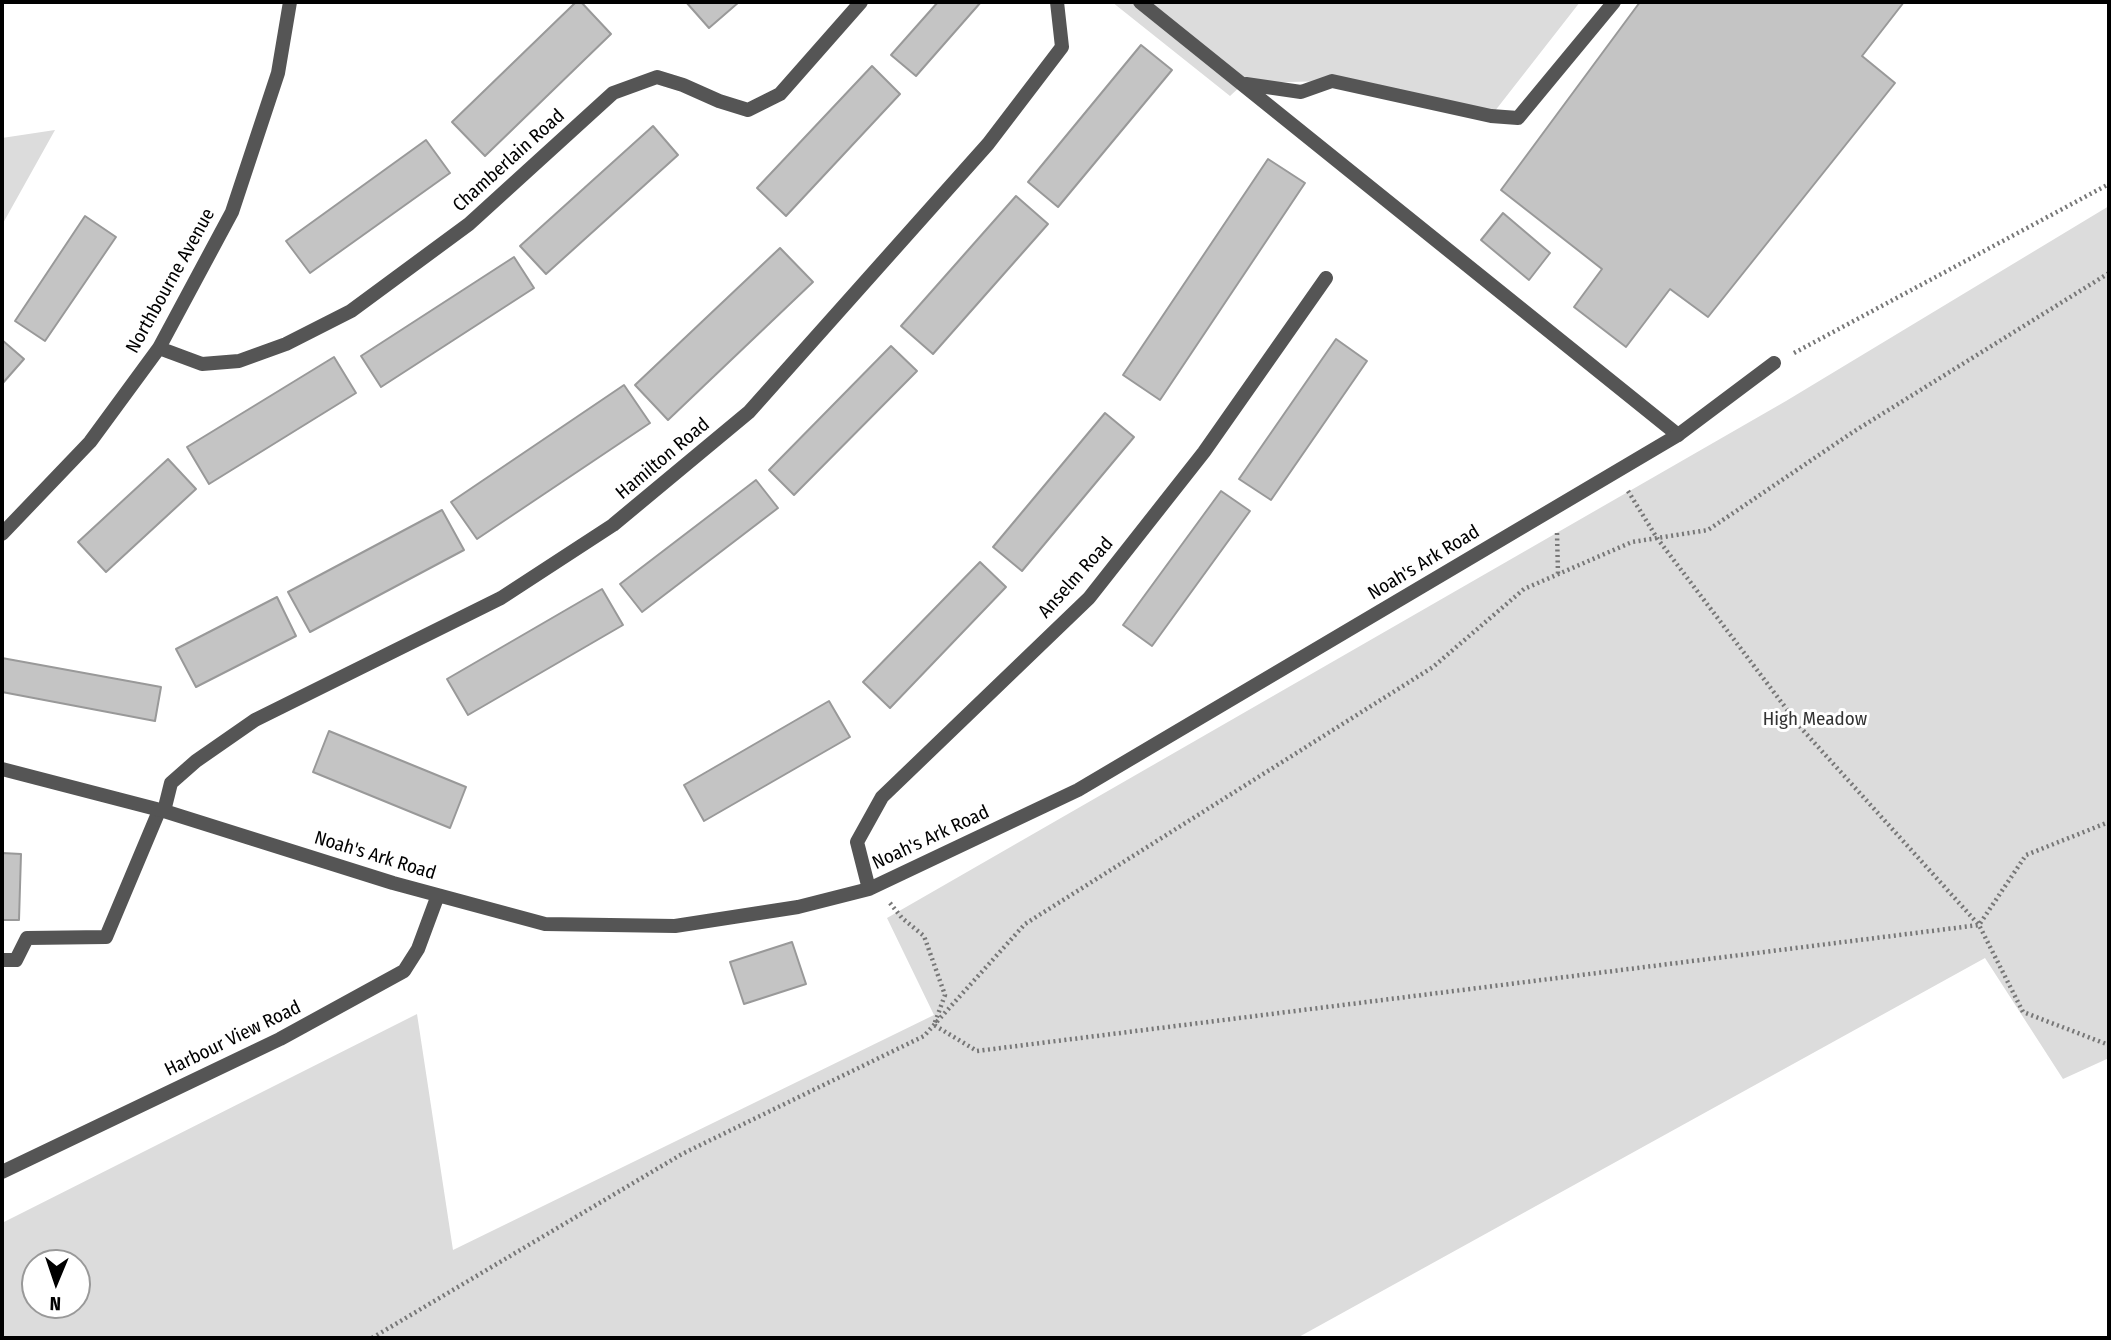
<!DOCTYPE html>
<html>
<head>
<meta charset="utf-8">
<style>
	body { margin:0 }
	#map { position:relative; width:2111px; height:1340px; overflow:hidden; background:#fff; font-family:"Fira Sans Condensed",sans-serif }
	canvas { display:block }
	.frame { position:absolute; inset:0; border:4px solid #000; pointer-events:none }
	.north { position:absolute; left:21px; top:1249px; width:70px; height:70px; box-sizing:border-box; background:#fff; border:2px solid #999; border-radius:50%; rotate:182deg; font-size:19px; font-weight:700; line-height:28px; text-align:center; color:#000 }
	.north::after { content:''; display:block; margin:auto; width:24px; height:32px; background:#000; clip-path:polygon(50% 0,100% 100%,50% 72%,0 100%) }
</style>
</head>
<body>
<div id="map">
<canvas width="2111" height="1340"></canvas>
<div class="frame"></div>
<div class="north">N</div>
</div>
<script>
const ctx = document.querySelector('canvas').getContext('2d');
ctx.lineJoin = 'round';
function fillPath(path, color) { ctx.fillStyle = color; ctx.fill(path, 'evenodd'); }
function trace(path, color, width, dash) { ctx.strokeStyle = color; ctx.lineWidth = width; ctx.lineCap = dash ? 'butt' : 'round'; ctx.setLineDash(dash || []); ctx.stroke(path); }
function label(font, color, halo, rows, align = 'center') {
  ctx.font = font + ' "Fira Sans Condensed",sans-serif'; ctx.lineWidth = 6; ctx.setLineDash([]); ctx.textBaseline = 'middle'; ctx.strokeStyle = halo; ctx.fillStyle = color; for (const [text, x, y, turn = 0] of rows) {
    ctx.save(); ctx.translate(x, y); ctx.rotate((+turn || 0) * Math.PI / 180); ctx.textAlign = isNaN(turn) ? turn : align; if (halo) ctx.strokeText(text, 0, 0); ctx.fillText(text, 0, 0); ctx.restore();
  }
}
fillPath(new Path2D(`
	M 1112,2 L 1580,2 L 1491,116 L 1332,81 L 1244,83 L 1230,96 Z
	M 55,130 L 2,225 L 2,138 Z
	M 2109,206 L 2109,1058 L 2063,1079 L 1985,958 L 1297,1338 L 2,1338 L 2,1223 L 417,1014 L 453,1250 L 934,1015 L 887,918 L 1786,401 ZM 77,1263 L 77,1305 L 35,1305 L 35,1263 Z`), '#dcdcdc');
const building = new Path2D(`
	M 576,2 L 581,2 L 611,34 L 485,156 L 452,122 Z
	M 686,2 L 739,2 L 709,28 Z
	M 938,2 L 981,2 L 916,76 L 891,55 Z
	M 1640,2 L 1904,2 L 1862,56 L 1895,83 L 1708,317 L 1670,289 L 1626,347 L 1574,307 L 1602,269 L 1501,190 Z
	M 1141,45 L 1172,70 L 1058,207 L 1028,182 Z
	M 872,66 L 900,94 L 786,216 L 757,188 Z
	M 653,126 L 678,155 L 546,274 L 520,246 Z
	M 426,140 L 450,173 L 310,273 L 286,241 Z
	M 1268,159 L 1305,183 L 1160,400 L 1123,375 Z
	M 1016,196 L 1048,224 L 933,354 L 901,326 Z
	M 1503,213 L 1550,253 L 1529,280 L 1481,240 Z
	M 85,216 L 116,237 L 45,341 L 15,321 Z
	M 780,248 L 813,282 L 668,420 L 635,385 Z
	M 514,257 L 534,288 L 381,387 L 361,356 Z
	M 1336,339 L 1367,361 L 1271,500 L 1239,479 Z
	M 2,340 L 24,359 L 2,384 Z
	M 891,346 L 917,371 L 794,495 L 769,470 Z
	M 334,357 L 356,393 L 209,484 L 187,447 Z
	M 624,385 L 650,423 L 477,539 L 451,502 Z
	M 1105,413 L 1134,437 L 1022,571 L 993,547 Z
	M 168,459 L 196,489 L 106,572 L 78,542 Z
	M 756,480 L 778,508 L 642,612 L 620,584 Z
	M 1221,491 L 1250,511 L 1152,646 L 1123,625 Z
	M 442,510 L 464,550 L 310,632 L 288,592 Z
	M 980,562 L 1006,587 L 890,708 L 863,682 Z
	M 602,589 L 623,625 L 468,715 L 447,679 Z
	M 277,597 L 296,636 L 196,687 L 176,649 Z
	M 2,658 L 161,687 L 155,721 L 2,692 Z
	M 829,701 L 850,737 L 704,821 L 684,785 Z
	M 329,731 L 466,787 L 450,828 L 313,772 Z
	M 2,853 L 21,854 L 19,920 L 2,920 Z
	M 792,942 L 806,984 L 744,1004 L 730,962 Z`);
fillPath(building, '#c4c4c4');
trace(building, '#999', 2);
trace(new Path2D(`
	M 1794,353 L 2109,184
	M 1628,491 L 1657,538 L 1801,728 L 1979,925 L 2023,1012 L 2109,1045
	M 1557,533 L 1558,574
	M 890,903 L 902,918 L 924,936 L 945,995 L 934,1025 L 977,1051 L 1979,925 L 2026,855 L 2109,822
	M 372,1338 L 682,1154 L 924,1036 L 1025,924 L 1433,667 L 1524,589 L 1632,542 L 1708,530 L 1853,432 L 2109,273`), '#777', 4.5, [2, 3.5]);
trace(new Path2D(`
	M 1140,2 L 1678,435
	M 1246,84 L 1301,92 L 1332,81 L 1491,116 L 1518,118 L 1614,2
	M 2,960 L 16,960 L 27,938 L 106,937 L 159,811`), '#555', 14);
trace(new Path2D(`
	M 159,348 L 202,364 L 239,361 L 286,344 L 351,311 L 469,224 L 613,93 L 657,77 L 683,85 L 719,101 L 748,110 L 780,94 L 861,2
	M 2,534 L 90,442 L 159,348 L 232,212 L 278,73 L 290,2
	M 2,769 L 164,811 L 393,883 L 545,924 L 675,926 L 798,907 L 869,889 L 1078,790 L 1678,435 L 1774,363
	M 164,811 L 171,783 L 196,761 L 255,720 L 501,598 L 613,525 L 749,412 L 988,144 L 1062,47 L 1057,2
	M 869,889 L 857,842 L 882,797 L 1089,598 L 1204,452 L 1326,278
	M 2,1172 L 280,1039 L 404,971 L 418,949 L 438,895`), '#555', 14);
label('19px', '#000', '#fff', [
	["Chamberlain Road",509,161,-42],
	["Northbourne Avenue",171,281,-61],
	["Hamilton Road",663,459,-40],
	["Noah's Ark Road",1424,563,-31],
	["Anselm Road",1076,578,-48],
	["Noah's Ark Road",931,838,-25],
	["Noah's Ark Road",375,856,17],
	["Harbour View Road",233,1039,-26]
]);
label('19px', '#333', '#fff', [
	["High Meadow",1815,720]
]);
</script>
</body>
</html>
